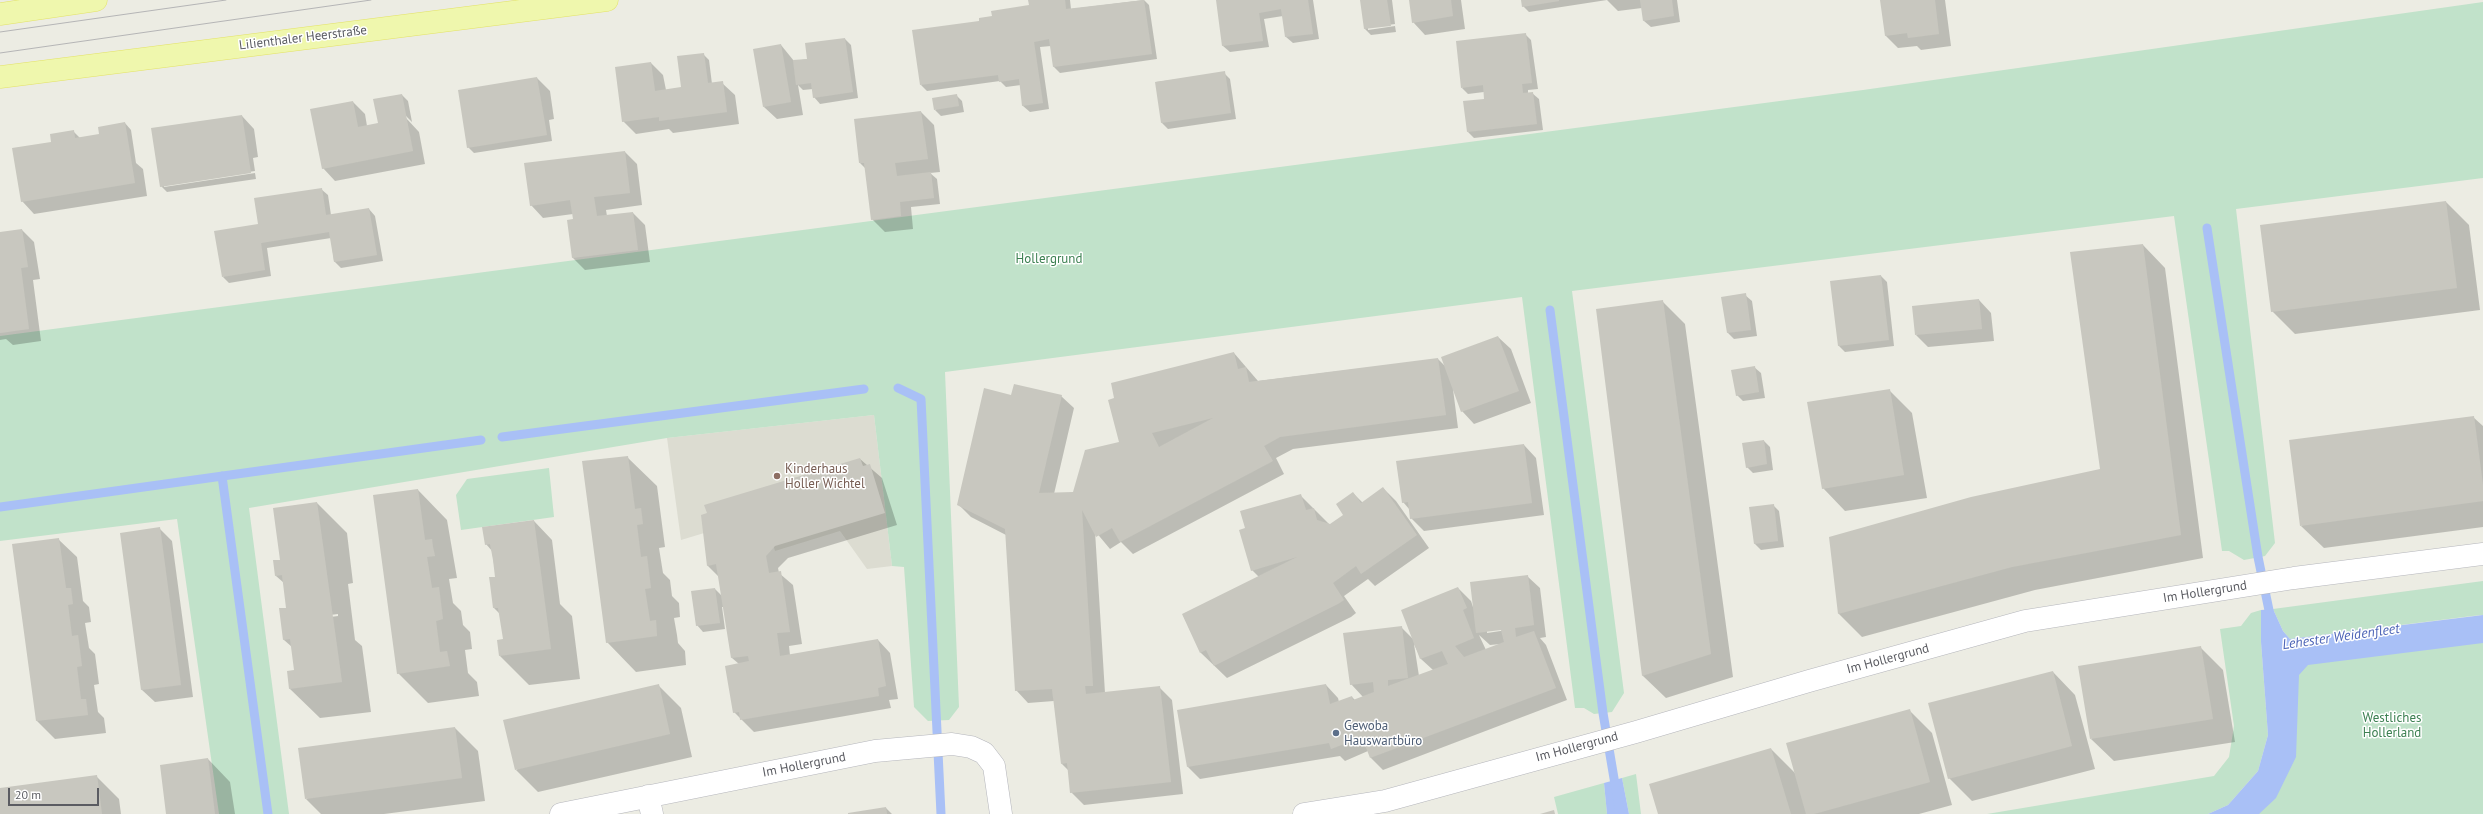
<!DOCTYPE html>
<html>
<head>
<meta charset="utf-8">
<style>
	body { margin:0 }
	#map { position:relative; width:2483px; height:814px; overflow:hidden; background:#ecece3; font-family:"PT Sans",sans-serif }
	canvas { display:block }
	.scale { position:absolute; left:8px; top:788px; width:91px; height:18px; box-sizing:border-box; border:2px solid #5b5c62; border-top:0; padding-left:5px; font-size:12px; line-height:14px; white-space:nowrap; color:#5b5c62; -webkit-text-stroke:3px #fff; paint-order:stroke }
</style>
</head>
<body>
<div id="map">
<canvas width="2483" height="814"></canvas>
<div class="scale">20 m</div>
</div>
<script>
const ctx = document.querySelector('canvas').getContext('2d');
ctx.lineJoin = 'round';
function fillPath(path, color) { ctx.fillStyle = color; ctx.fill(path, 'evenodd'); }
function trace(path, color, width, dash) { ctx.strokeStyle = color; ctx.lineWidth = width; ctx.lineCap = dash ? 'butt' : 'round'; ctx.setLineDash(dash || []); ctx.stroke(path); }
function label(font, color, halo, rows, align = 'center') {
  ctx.font = font + ' "PT Sans",sans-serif'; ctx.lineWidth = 3; ctx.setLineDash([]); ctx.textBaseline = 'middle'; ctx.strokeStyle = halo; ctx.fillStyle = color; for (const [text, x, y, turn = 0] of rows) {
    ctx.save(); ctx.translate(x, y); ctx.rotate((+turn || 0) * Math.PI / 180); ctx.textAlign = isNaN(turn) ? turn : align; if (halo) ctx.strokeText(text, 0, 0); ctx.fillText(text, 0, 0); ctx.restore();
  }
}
fillPath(new Path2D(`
	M 874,415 L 892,566 L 867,569 L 840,531 L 775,551 L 764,515 L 681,540 L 667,438 Z`), '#dcdcd1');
fillPath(new Path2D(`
	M 2483,2 L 2483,178 L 2236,209 L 2275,543 L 2265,556 L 2244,560 L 2229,551 L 2222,551 L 2174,216 L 1572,291 L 1624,693 L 1612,712 L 1594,714 L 1584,708 L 1575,708 L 1522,297 L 945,372 L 959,707 L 949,720 L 928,721 L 914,707 L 904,567 L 892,566 L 874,415 L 667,438 L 249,508 L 289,814 L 219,814 L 177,519 L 0,541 L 0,336 L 1863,90 Z
	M 549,468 L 554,517 L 461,530 L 456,495 L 467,479 Z
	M 2483,581 L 2483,615 L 2472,616 L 2290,639 L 2283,631 L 2273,609 Z
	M 2261,610 L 2261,642 L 2268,735 L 2258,771 L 2228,805 L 2208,814 L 1987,814 L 2214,776 L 2229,757 L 2234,726 L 2220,629 L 2241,626 L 2251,613 Z
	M 2483,626 L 2483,814 L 2236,814 L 2264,788 L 2285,650 Z
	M 1636,774 L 1641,814 L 1629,814 L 1622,778 Z
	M 1604,783 L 1607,814 L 1558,814 L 1554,797 Z`), '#c1e2ca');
fillPath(new Path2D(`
	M 2273,609 L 2283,631 L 2290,639 L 2483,615 L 2483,643 L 2308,665 L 2299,675 L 2296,757 L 2276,798 L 2259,814 L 2208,814 L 2228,805 L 2258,771 L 2268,735 L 2261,642 L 2261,610 Z
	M 1622,778 L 1629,814 L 1607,814 L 1604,783 Z`), '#a9c0f6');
fillPath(new Path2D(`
	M 1029,0 L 1070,0 L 1071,9 L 1144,0 L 1149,5 L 1157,59 L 1060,73 L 1054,67 L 1051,46 L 1040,47 L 1049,109 L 1030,112 L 1023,106 L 1021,85 L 1006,87 L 1000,81 L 927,91 L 921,85 L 981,22 L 1030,6 Z
	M 1217,0 L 1313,0 L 1319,39 L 1293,43 L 1286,37 L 1283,16 L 1264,19 L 1269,47 L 1230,52 L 1223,46 Z
	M 1361,0 L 1392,0 L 1395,24 L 1368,28 L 1368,30 L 1395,26 L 1396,32 L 1371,35 L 1365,29 Z
	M 1410,0 L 1461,0 L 1465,29 L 1425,35 L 1413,22 Z
	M 1522,0 L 1677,0 L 1680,22 L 1651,27 L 1644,21 L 1642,8 L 1618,11 L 1607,0 L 1529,12 L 1523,6 Z
	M 1881,0 L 1945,0 L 1951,46 L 1921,50 L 1917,46 L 1898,48 L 1886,36 Z
	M 1525,34 L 1531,40 L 1538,89 L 1528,90 L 1528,93 L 1532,93 L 1539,99 L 1543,130 L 1474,138 L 1468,132 L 1485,100 L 1484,92 L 1468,94 L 1462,88 Z
	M 845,39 L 851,45 L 858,98 L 820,104 L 814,97 L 813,89 L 803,90 L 798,85 L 803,115 L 777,119 L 764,107 L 781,45 L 794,61 L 808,59 Z
	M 703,54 L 709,60 L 712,84 L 722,83 L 735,95 L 739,124 L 673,133 L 669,129 L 636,134 L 623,121 L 651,63 L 663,75 L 666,90 L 682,88 Z
	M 1224,73 L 1230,79 L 1236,119 L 1168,129 L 1162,123 L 1156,82 Z
	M 537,78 L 550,91 L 554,119 L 549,120 L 552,141 L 474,153 L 468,147 Z
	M 402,95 L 408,101 L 412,122 L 406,116 L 406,118 L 419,132 L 425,164 L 335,181 L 323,168 L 353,102 L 365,114 L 367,126 L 379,124 Z
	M 956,95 L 962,101 L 964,112 L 941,116 L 935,110 Z
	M 921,112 L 934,125 L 940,172 L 930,173 L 937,179 L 940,204 L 911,207 L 913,229 L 885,232 L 872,219 L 866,169 L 860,163 Z
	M 242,116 L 254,129 L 258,157 L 253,158 L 255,171 L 164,185 L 164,187 L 255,173 L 256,179 L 167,192 L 161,186 Z
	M 125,123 L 131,130 L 136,163 L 143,169 L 147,196 L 34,214 L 22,201 L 52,142 L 73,131 L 80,138 L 101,137 Z
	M 625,152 L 637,164 L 642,205 L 606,210 L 607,216 L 633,213 L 645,225 L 650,262 L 585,270 L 573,258 L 573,214 L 543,218 L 531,205 Z
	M 321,189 L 328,195 L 331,215 L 369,209 L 375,216 L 383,261 L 341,268 L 334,261 L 331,238 L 267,248 L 271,276 L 229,283 L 223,277 Z
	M 2446,202 L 2469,225 L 2480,310 L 2295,334 L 2272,311 Z
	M 22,230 L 34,242 L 40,279 L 33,280 L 41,341 L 13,345 L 6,339 L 0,340 L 0,233 Z
	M 2143,245 L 2165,268 L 2203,558 L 2035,590 L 1862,637 L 1839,614 L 1830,538 L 2101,470 Z
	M 1881,276 L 1887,282 L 1894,346 L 1845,352 L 1838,345 Z
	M 1745,295 L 1752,301 L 1757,336 L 1734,339 L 1728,333 L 1723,298 Z
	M 1979,300 L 1991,313 L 1994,341 L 1928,347 L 1916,335 Z
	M 1662,301 L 1685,324 L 1733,677 L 1666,698 L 1643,676 L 1597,310 Z
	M 1498,337 L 1511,349 L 1531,403 L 1474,424 L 1462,411 L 1453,389 L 1458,428 L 1293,449 L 1276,458 L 1284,474 L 1133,554 L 1121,542 L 1110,549 L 1095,531 L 1105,693 L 1160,688 L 1172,700 L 1183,794 L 1084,805 L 1071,792 L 1069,771 L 1062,764 L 1054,701 L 1028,703 L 1016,690 L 1006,535 L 971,517 L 958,504 L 1012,396 L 1061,396 L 1074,408 L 1054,494 L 1074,493 L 1120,442 L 1234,353 L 1258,381 L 1438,359 L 1445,366 Z
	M 1754,367 L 1761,373 L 1765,398 L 1743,401 L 1737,395 Z
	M 1889,390 L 1912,413 L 1927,498 L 1845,511 L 1823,488 Z
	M 2473,417 L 2483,426 L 2483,527 L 2324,548 L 2301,526 Z
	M 1764,441 L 1770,447 L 1773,470 L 1753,473 L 1747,467 Z
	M 1524,445 L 1536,458 L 1544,515 L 1424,531 L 1411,518 L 1410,510 L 1403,502 Z
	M 627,457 L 657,486 L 665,547 L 659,548 L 663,573 L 670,580 L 672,596 L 679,603 L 680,617 L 674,618 L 677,635 L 678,643 L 685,651 L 686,665 L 636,672 L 607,642 Z
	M 860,459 L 882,478 L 897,525 L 788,558 L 778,568 L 779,573 L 793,585 L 802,644 L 789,646 L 790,655 L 878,640 L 890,653 L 898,699 L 889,700 L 891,708 L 754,732 L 734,712 L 739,664 L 732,658 L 724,607 L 722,607 L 725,629 L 703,632 L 697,625 L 715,589 L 723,597 L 720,578 L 708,566 L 702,516 Z
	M 1383,488 L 1396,501 L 1429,548 L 1375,586 L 1368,579 L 1344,596 L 1356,613 L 1351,617 L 1227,678 L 1201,653 L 1183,615 L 1259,577 L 1252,570 L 1246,529 L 1300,495 L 1330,525 L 1345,515 L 1353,493 L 1363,503 Z
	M 418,490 L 447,520 L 457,578 L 449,579 L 453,603 L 461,611 L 463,625 L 470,632 L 472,649 L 465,650 L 468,673 L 477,682 L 479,696 L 428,703 L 398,673 Z
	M 317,503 L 347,533 L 353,583 L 348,584 L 355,640 L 362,646 L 371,712 L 320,718 L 290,689 L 295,671 L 292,647 L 284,640 L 287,608 L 284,583 L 276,576 L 281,560 ZM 338,614 L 338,616 L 307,620 L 307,618 Z
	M 1773,505 L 1779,511 L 1784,547 L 1761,550 L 1755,544 L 1750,508 Z
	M 534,521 L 552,540 L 560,604 L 572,616 L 580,679 L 529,685 L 500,656 L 504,640 L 500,614 L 494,608 L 496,577 L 492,551 L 486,544 Z
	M 159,528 L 172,541 L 193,697 L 155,702 L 142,690 Z
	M 58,539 L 77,557 L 83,601 L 89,607 L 91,622 L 85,623 L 89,648 L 95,654 L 99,684 L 94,685 L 98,712 L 104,718 L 106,733 L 55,739 L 37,721 L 13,545 Z
	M 1527,576 L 1540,588 L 1546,637 L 1540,638 L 1546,645 L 1567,700 L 1383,770 L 1371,758 L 1368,751 L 1345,761 L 1340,756 L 1200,779 L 1188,767 L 1178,711 L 1326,685 L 1338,698 L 1339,702 L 1352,697 L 1355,700 L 1363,697 L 1351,684 L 1401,627 L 1414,640 L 1458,588 L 1471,601 L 1473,607 ZM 1506,628 L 1507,630 L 1487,633 L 1487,631 ZM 1479,635 L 1490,645 L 1501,644 L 1486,650 ZM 1414,644 L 1421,659 L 1433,670 L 1419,676 Z
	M 2200,647 L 2223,670 L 2235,742 L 2114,761 L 2091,739 Z
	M 2053,672 L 2075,695 L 2095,769 L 1972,801 L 1949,778 Z
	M 658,685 L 681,708 L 692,757 L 538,792 L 516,770 Z
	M 1909,710 L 1932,733 L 1952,805 L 1919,814 L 1659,814 L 1771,749 L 1795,773 Z
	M 455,728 L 478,751 L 485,801 L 384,814 L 321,814 L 306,799 Z
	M 208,759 L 230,782 L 235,814 L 167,814 Z
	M 96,776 L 119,799 L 121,814 L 0,814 L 0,789 Z
	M 886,808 L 892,814 L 849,814 Z`), '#0003');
trace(new Path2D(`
	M 2207,228 L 2258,557 L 2271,620
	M 1550,310 L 1603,713 L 1620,814
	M 898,388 L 921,399 L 941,814
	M 502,437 L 864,389
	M 222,476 L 268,814
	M 0,507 L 481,440`), '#a9c0f6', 9);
fillPath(new Path2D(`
	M 1028,0 L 1065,0 L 1066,9 L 1144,0 L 1152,54 L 1053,67 L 1049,39 L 1034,42 L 1043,103 L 1022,106 L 1019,79 L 999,82 L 998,75 L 920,85 L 912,30 L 979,21 L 979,18 L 992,16 L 991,11 L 1029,5 Z
	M 1216,0 L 1308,0 L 1313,34 L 1285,37 L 1281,9 L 1259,13 L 1263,41 L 1222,46 Z
	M 1360,0 L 1387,0 L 1391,26 L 1364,29 Z
	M 1409,0 L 1451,0 L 1453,16 L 1412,23 Z
	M 1521,0 L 1559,0 L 1559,1 L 1522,7 Z
	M 1640,0 L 1672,0 L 1674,16 L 1643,21 Z
	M 1880,0 L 1935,0 L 1939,34 L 1908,38 L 1907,33 L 1885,36 Z
	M 1526,33 L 1532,83 L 1522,84 L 1523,93 L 1533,92 L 1537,124 L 1467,132 L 1463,101 L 1484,99 L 1483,85 L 1461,88 L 1456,41 Z
	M 845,38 L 853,92 L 813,98 L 811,83 L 796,85 L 793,60 L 807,59 L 805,43 Z
	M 781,44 L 791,102 L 763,107 L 753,49 Z
	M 704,53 L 708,83 L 723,81 L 727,112 L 659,121 L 659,117 L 622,122 L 615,67 L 651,62 L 655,91 L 681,87 L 677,56 Z
	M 1225,71 L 1231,113 L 1161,123 L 1155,82 Z
	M 537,77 L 547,135 L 467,148 L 458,90 Z
	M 402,94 L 413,151 L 322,169 L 310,109 L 353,101 L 358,127 L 378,123 L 373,99 Z
	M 957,94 L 959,106 L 934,110 L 932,98 Z
	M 921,111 L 928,159 L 895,163 L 897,176 L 931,172 L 934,198 L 900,202 L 901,216 L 871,220 L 864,163 L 859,163 L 854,119 Z
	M 242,115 L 251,173 L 160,187 L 151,128 Z
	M 125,122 L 135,183 L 21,202 L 12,148 L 51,142 L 50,134 L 74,130 L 75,138 L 99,134 L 98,127 Z
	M 625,151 L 630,193 L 594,197 L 597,216 L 633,212 L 638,250 L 572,258 L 567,220 L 573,219 L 570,200 L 530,206 L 524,163 Z
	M 322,188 L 326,215 L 369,208 L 377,255 L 334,262 L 329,232 L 261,243 L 265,270 L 222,277 L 214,231 L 258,224 L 254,198 Z
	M 2446,201 L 2457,288 L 2271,312 L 2260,225 Z
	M 22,229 L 28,267 L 21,268 L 29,329 L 0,333 L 0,232 Z
	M 2143,244 L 2181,535 L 2012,567 L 1838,614 L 1829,537 L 1971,497 L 2100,469 L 2070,252 Z
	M 1881,275 L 1889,340 L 1838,346 L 1830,281 Z
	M 1746,293 L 1751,330 L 1727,333 L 1721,297 Z
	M 1979,299 L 1982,329 L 1915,335 L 1912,306 Z
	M 1663,300 L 1711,654 L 1642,676 L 1596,309 Z
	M 1498,336 L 1519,391 L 1461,412 L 1441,357 Z
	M 1234,352 L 1238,369 L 1246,367 L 1249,382 L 1438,358 L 1446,415 L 1280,437 L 1264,446 L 1273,461 L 1120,542 L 1112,528 L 1096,537 L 1082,510 L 1093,686 L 1085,686 L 1086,694 L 1160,686 L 1171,782 L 1070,793 L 1067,763 L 1061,764 L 1052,689 L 1015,691 L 1005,529 L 957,505 L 984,388 L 1011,395 L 1014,384 L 1062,395 L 1039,493 L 1073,492 L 1085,450 L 1119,442 L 1108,400 L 1114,398 L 1111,383 ZM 1213,418 L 1159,447 L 1152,433 Z
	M 1755,366 L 1759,392 L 1736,396 L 1731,370 Z
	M 1890,389 L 1904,475 L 1822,489 L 1807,402 Z
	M 2474,416 L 2483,485 L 2483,501 L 2300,526 L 2289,440 Z
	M 1764,440 L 1767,464 L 1746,468 L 1742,443 Z
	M 1524,444 L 1532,503 L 1410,519 L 1408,502 L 1402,503 L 1396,461 Z
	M 628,456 L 635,509 L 641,508 L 643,524 L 637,525 L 641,557 L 647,556 L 651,588 L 645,589 L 650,621 L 656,620 L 657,636 L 606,643 L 582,461 Z
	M 860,458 L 863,466 L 870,464 L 885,513 L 775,546 L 766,556 L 769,573 L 781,571 L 790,632 L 777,633 L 780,656 L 878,639 L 886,686 L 878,688 L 879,696 L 740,720 L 739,712 L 733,713 L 725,666 L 749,661 L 748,656 L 731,658 L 716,564 L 707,566 L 701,515 L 707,513 L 704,505 Z
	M 1383,487 L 1417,535 L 1361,574 L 1356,566 L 1333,583 L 1344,600 L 1338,604 L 1214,666 L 1206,650 L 1200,653 L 1182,614 L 1297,557 L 1251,571 L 1239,530 L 1245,528 L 1240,511 L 1301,494 L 1306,510 L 1314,508 L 1317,520 L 1330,524 L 1343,515 L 1336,504 L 1353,492 L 1361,503 Z
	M 418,489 L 425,540 L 432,539 L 433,547 L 435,556 L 427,557 L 432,588 L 439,587 L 443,619 L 436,621 L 440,652 L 447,651 L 450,666 L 397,674 L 373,495 Z
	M 317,502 L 342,682 L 289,689 L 287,671 L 294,670 L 290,639 L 283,640 L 279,608 L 286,608 L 282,575 L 275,576 L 273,560 L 280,560 L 273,508 Z
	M 1774,504 L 1778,541 L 1754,544 L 1749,507 Z
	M 534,520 L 551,649 L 499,656 L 497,640 L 503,639 L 498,608 L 493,608 L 490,584 L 489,577 L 495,577 L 493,560 L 490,544 L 485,545 L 482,527 Z
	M 160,527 L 181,685 L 141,690 L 120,533 Z
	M 59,538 L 66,588 L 71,588 L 73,604 L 68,605 L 72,636 L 78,635 L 80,650 L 82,666 L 77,667 L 81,699 L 86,699 L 88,715 L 36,721 L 12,544 Z
	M 1528,575 L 1534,625 L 1515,628 L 1516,637 L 1534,631 L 1556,688 L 1370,758 L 1362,737 L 1331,749 L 1329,743 L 1187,767 L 1177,710 L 1326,684 L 1330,704 L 1352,696 L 1353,700 L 1374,692 L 1373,682 L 1350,685 L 1343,633 L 1402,626 L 1408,678 L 1388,680 L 1388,686 L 1448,664 L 1442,651 L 1420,659 L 1401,610 L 1458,587 L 1467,608 L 1463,610 L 1474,638 L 1455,646 L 1464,657 L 1504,642 L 1501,630 L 1476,633 L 1470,582 Z
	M 715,588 L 720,623 L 696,626 L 691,591 Z
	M 2201,646 L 2213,719 L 2090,739 L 2078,666 Z
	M 2053,671 L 2072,746 L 1948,779 L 1928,703 Z
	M 659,684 L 670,734 L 515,770 L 503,720 Z
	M 1910,709 L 1930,782 L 1814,814 L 1806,814 L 1786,743 Z
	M 455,727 L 462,778 L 305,799 L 298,748 Z
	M 1771,748 L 1791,814 L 1658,814 L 1649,784 Z
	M 208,758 L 215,814 L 166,814 L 160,765 Z
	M 97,775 L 102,814 L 0,814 L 0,788 Z
	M 886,807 L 887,814 L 848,814 L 848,813 Z
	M 1554,810 L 1555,814 L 1540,814 Z`), '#c8c7bf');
const minor = new Path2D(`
	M 648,796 L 652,814
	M 561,814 L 875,751 L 952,744 L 971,747 L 984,753 L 994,766 L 1001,814
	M 1304,814 L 1385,801 L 1636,732 L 1809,681 L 2025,621 L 2294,578 L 2483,554`);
const major = new Path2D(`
	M 0,14 L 96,0
	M 0,77 L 607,0`);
trace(minor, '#b5b6bc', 23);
trace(major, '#e3e265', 23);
trace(minor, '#fff', 22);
trace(major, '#eff7ad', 22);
trace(new Path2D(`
	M 0,32 L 226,0
	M 0,53 L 371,0`), '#b5b5b6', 1);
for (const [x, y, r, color] of [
	[777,476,4,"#8d6e63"],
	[1336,733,4,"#5c6f8a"]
]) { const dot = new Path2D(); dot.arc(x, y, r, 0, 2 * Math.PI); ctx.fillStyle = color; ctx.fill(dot); trace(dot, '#fff', 1.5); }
label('13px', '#5b5c62', '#fff', [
	["Lilienthaler Heerstraße",303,38,-7],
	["Im Hollergrund",2205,592,-9],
	["Im Hollergrund",1888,659,-15],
	["Im Hollergrund",1577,747,-15],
	["Im Hollergrund",804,765,-11]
]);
label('13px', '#3d8052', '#fff', [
	["Hollergrund",1049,259],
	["Westliches",2392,718],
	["Hollerland",2392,733]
]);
label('13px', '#785e54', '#fff', [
	["Kinderhaus",785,469],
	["Holler Wichtel",785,484]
], 'left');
label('13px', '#4e5e75', '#fff', [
	["Gewoba",1344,726],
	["Hauswartbüro",1344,741]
], 'left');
label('italic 14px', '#4e65b7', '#fff', [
	["Lehester Weidenfleet",2341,637,-8]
]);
</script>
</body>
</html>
